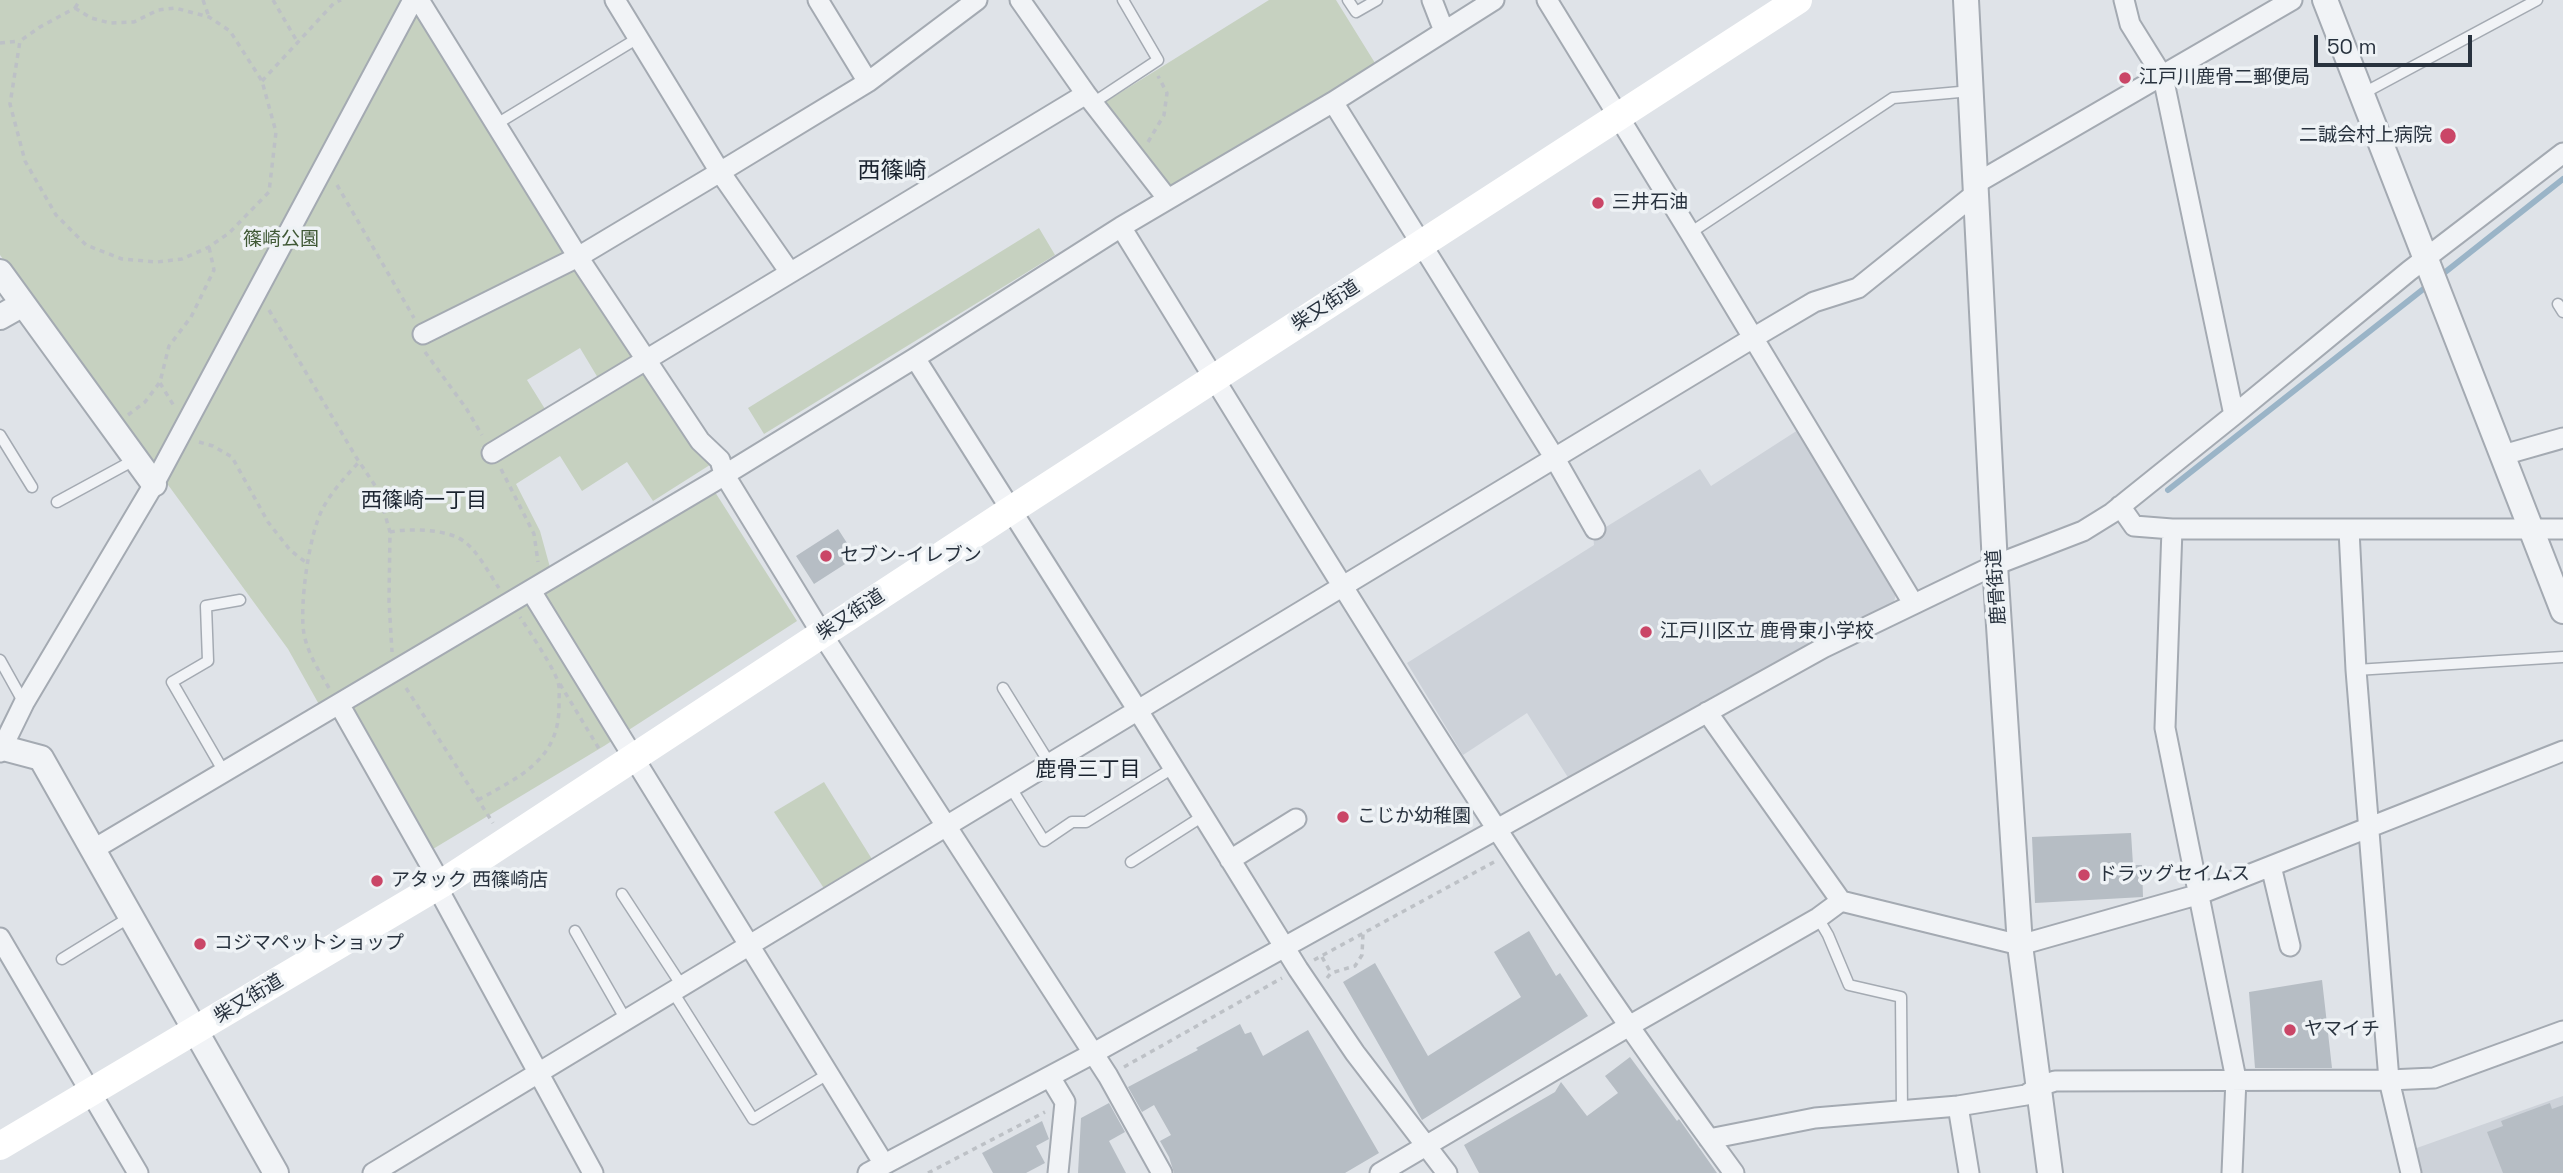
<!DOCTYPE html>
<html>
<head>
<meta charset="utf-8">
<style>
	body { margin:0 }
	#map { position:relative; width:2563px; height:1173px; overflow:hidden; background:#dfe3e8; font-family:"Space Grotesk",sans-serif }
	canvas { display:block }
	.scale { position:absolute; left:2314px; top:35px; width:158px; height:32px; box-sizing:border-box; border:4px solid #28323e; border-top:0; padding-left:9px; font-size:21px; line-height:24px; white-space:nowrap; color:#28323e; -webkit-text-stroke:5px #eef2f5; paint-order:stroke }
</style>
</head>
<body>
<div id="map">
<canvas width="2563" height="1173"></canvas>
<div class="scale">50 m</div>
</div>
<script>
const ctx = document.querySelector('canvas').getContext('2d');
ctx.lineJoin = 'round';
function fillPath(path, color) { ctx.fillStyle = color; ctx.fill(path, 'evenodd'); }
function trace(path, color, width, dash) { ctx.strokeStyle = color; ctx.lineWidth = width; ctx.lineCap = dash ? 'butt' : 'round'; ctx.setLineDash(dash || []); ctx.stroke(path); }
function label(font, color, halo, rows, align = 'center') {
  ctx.font = font + ' "Space Grotesk","Noto Sans JP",sans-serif'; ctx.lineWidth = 7; ctx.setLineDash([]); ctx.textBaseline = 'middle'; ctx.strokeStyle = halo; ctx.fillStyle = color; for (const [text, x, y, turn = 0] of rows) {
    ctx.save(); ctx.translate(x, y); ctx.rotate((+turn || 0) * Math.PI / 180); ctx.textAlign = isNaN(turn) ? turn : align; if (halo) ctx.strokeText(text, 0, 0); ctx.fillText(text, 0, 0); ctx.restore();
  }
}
fillPath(new Path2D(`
	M 1798,430 L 1896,594 L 1894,602 L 1569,779 L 1527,713 L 1463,755 L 1407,663 L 1594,545 L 1593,535 L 1700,469 L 1711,486 Z
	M 2563,1096 L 2563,1173 L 2421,1173 L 2414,1149 Z`), '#cdd2d9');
fillPath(new Path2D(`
	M 0,0 L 424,0 L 633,357 L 598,378 L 580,348 L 527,380 L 545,409 L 481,448 L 491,463 L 643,370 L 687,441 L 713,463 L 653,501 L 627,462 L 582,491 L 560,456 L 516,484 L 540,531 L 551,571 L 707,490 L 715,492 L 797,621 L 604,746 L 433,849 L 340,696 L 321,708 L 288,649 L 0,255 Z
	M 1269,0 L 1336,0 L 1375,63 L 1165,195 L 1102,104 Z
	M 1039,228 L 1055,255 L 764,434 L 748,408 Z
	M 824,782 L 875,864 L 827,893 L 774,812 Z`), '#c6d1c0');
trace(new Path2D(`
	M 2439,277 L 2563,179
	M 2168,490 L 2431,283`), '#9ab4c7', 6);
fillPath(new Path2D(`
	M 838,529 L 856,557 L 814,584 L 796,556 Z
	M 2131,833 L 2133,865 L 2142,865 L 2143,897 L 2035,903 L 2032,837 Z
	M 1529,931 L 1556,976 L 1560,973 L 1588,1016 L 1422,1120 L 1343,982 L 1375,963 L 1428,1056 L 1521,997 L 1494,952 Z
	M 2322,980 L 2332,1068 L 2255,1068 L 2249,992 Z
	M 1240,1024 L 1245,1034 L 1251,1032 L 1263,1056 L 1308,1030 L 1379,1153 L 1345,1173 L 1174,1173 L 1169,1157 L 1160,1141 L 1171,1135 L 1154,1105 L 1142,1112 L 1128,1087 L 1198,1050 L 1196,1048 Z
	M 1630,1057 L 1677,1121 L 1679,1119 L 1717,1173 L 1479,1173 L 1464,1145 L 1555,1092 L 1561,1082 L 1587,1116 L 1618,1093 L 1605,1076 Z
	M 1109,1103 L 1125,1132 L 1109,1141 L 1126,1173 L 1078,1173 L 1081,1118 Z
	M 2550,1103 L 2552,1109 L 2563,1105 L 2563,1173 L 2503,1173 L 2487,1132 L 2503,1126 L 2501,1121 Z
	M 1042,1121 L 1049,1139 L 1036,1146 L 1045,1163 L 1026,1173 L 993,1173 L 982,1153 Z`), '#b6bdc4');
const service = new Path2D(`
	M 1348,0 L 1356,12 L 1377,0
	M 2362,94 L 2537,0
	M 1093,103 L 1158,60 L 1123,0
	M 495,125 L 638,38
	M 1690,233 L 1893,98 L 1971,91
	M 2558,304 L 2563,312
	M 0,435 L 32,487
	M 57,502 L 136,459
	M 0,660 L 24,703
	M 2356,670 L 2563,657
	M 1003,688 L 1050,764
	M 224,772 L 172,682 L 208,661 L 206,606 L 240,600
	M 1011,788 L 1044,841 L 1072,822 L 1086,822 L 1173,768
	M 1131,862 L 1203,816
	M 622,894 L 682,986
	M 1818,918 L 1828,935 L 1849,985 L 1901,997 L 1902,1111
	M 575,931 L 626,1020
	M 62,959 L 130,917
	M 673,992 L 753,1119 L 828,1074`);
const minor = new Path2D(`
	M 419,0 L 578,257 L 700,441 L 720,460 L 724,474 L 822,634 L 1108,1076 L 1162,1173
	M 615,0 L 720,172 L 789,271
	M 818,0 L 868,82
	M 1020,0 L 1086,94 L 1167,198
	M 1432,0 L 1444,31
	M 1547,0 L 1690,233 L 1913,603
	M 2124,0 L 2130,24 L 2163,77 L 2234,415
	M 1333,102 L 1554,457 L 1595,529
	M 1975,184 L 2292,0
	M 1121,227 C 1318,546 1511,870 1734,1173
	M 423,334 L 578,257 L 720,172 L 868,82 L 977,0
	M 915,358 L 1137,709 L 1298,969 L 1355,1053 L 1447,1173
	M 492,453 L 1086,94
	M 2503,455 L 2563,438
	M 2120,506 L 2134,526 L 2172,529 L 2563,529
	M 2172,529 L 2165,728 L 2236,1079 L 2232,1173
	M 2349,530 L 2356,670 L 2389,1080 L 2411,1173
	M 531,591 L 884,1164
	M 339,704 L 441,884
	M 1707,712 L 1841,901
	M 0,752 L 24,703 L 154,484 L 413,0
	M 94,849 L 713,482 L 915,358 L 1121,227 L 1333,102 L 1494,0
	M 1230,860 L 1296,819
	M 2271,866 L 2290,946
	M 437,887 L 593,1173
	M 0,938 L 138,1173
	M 1050,1077 L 1065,1102 L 1058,1173
	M 1958,1106 L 1969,1173
	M 1709,1139 L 1815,1118 L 1958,1106 L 2026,1095 L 2040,1086 L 2055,1081 L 2389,1080 L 2434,1078 L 2563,1031
	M 373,1173 L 1753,338 L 1814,302 L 1858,288 L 1975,194
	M 868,1173 L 1092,1054 L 1823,648 L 1995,565 L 2083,531 L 2112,513 L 2234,415 L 2409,271 L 2563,153
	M 1380,1173 L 1629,1026 L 1818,918 L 1841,901 L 2020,945 L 2200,894 L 2563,751`);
const tertiary = new Path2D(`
	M 1966,0 L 1995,565 L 2020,945 L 2050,1173
	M 2325,0 L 2563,611
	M 0,272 L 154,484
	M 0,317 L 23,304
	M 0,747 L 41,758 L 276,1173`);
trace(service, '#a4aab2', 13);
trace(minor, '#a4aab2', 23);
trace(tertiary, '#a4aab2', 28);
trace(new Path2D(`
	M 203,0 L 209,17
	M 273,0 L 298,43
	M 75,8 L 91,18 L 110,23 L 134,22 L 158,10 L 175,8 L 209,17 L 230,31 L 262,81 L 276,132 L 269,192 L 229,233 L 209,247 L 182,259 L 157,262 L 122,259 L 86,245 L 56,215 L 25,161 L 10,104 L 20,41 L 40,27 Z
	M 75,8 L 80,0
	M 0,43 L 20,41
	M 262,81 L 334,3 L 341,0
	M 1148,142 L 1164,115 L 1167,93 L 1158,76
	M 337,185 L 414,318
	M 269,310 L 356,457 L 378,490 L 390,532 L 389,601 L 392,652
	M 425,352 L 466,408 L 482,435
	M 160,383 L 174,406
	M 128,415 L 145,402 L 160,382 L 169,346 L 191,317 L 214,270 L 209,247
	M 199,442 L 213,446 L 232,457 L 268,522 L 290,550 L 308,564
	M 501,469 L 534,534 L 538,562
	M 390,532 C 410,528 451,529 466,543 C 478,552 490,575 499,588
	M 560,684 L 601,752
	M 329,688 C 319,671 308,654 304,634 C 299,607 309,533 323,508 C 332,491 346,476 359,462
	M 406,688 L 493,823
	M 478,800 C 521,776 560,759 559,704 C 559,697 560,688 558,682 C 554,668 529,631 520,617
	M 1322,957 L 1331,973
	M 1314,960 L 1494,862
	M 1327,978 L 1331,973 L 1355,966 L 1362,955 L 1363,934
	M 1124,1067 L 1282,978
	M 928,1173 L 1045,1112`), '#bdc1c6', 3.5, [5, 5]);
trace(service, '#f1f3f6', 10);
trace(minor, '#f1f3f6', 19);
trace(tertiary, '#f1f3f6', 24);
trace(new Path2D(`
	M 0,1146 L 441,884 L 1011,510 L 1798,0`), '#fff', 28);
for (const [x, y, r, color] of [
	[2125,78,7,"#ca4667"],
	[2448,136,9,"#ca4667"],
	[1598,203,7,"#ca4667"],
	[826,556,7,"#ca4667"],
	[1646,632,7,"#ca4667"],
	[1343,817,7,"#ca4667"],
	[2084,875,7,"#ca4667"],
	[377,881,7,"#ca4667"],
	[200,944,7,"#ca4667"],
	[2290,1030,7,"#ca4667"]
]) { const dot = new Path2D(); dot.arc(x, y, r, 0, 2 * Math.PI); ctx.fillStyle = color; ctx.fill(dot); trace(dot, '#eef2f5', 2.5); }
label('19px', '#28323e', '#eef2f5', [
	["江戸川鹿骨二郵便局",2139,78],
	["二誠会村上病院",2432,136,"right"],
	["三井石油",1612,203],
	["セブン-イレブン",840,556],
	["江戸川区立 鹿骨東小学校",1660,632],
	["こじか幼稚園",1357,817],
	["ドラッグセイムス",2098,875],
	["アタック 西篠崎店",391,881],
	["コジマペットショップ",214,944],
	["ヤマイチ",2304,1030]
], 'left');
label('19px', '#405936', '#eef2f5', [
	["篠崎公園",281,240]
]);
label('19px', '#28323e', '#eef2f5', [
	["柴又街道",1326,306,-33],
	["鹿骨街道",1997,587,-94],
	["柴又街道",851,615,-33],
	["柴又街道",249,999,-31]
]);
label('21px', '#1a232f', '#eef2f5', [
	["西篠崎一丁目",424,501],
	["鹿骨三丁目",1088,770]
]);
label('23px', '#1a232f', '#eef2f5', [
	["西篠崎",892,172]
]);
</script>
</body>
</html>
